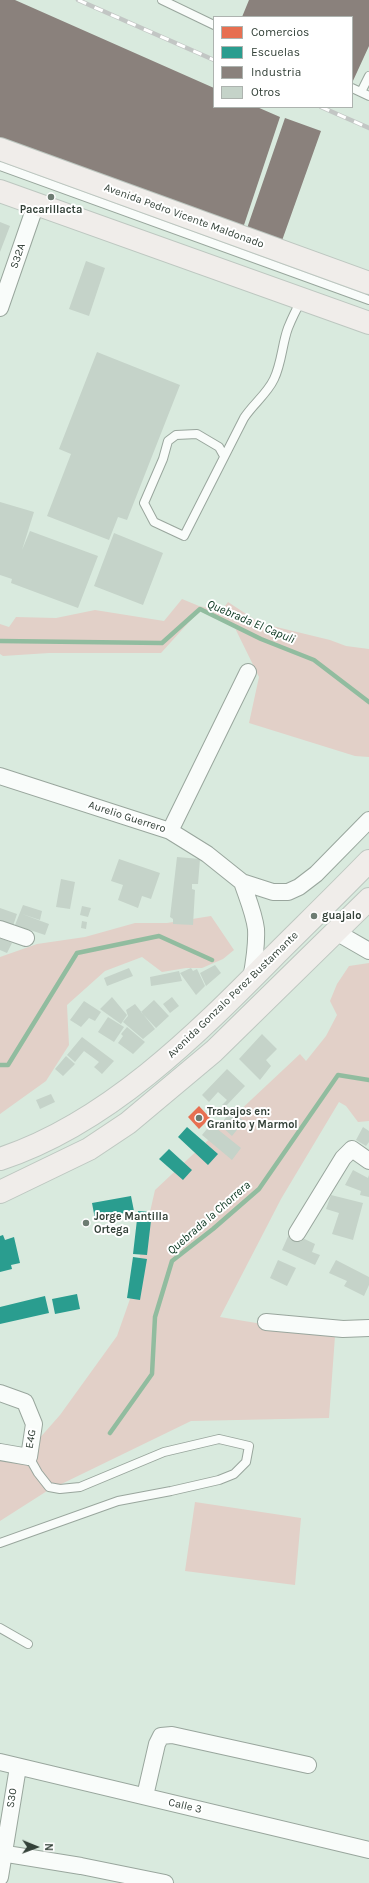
<!DOCTYPE html>
<html>
<head>
<meta charset="utf-8">
<style>
	body { margin:0 }
	#map { position:relative; width:369px; height:1883px; overflow:hidden; background:#d9eade; font-family:Karla,sans-serif }
	canvas { display:block }
	.legend { position:absolute; left:213px; top:16px; width:140px; height:92px; box-sizing:border-box; background:#fff; border:1px solid #adb3af; margin:0; padding:5px 7px; list-style:none; font-size:12px; color:#334138 }
	.legend li { display:flex; align-items:center; gap:8px; height:20px }
	.legend b { width:20px; border:1px solid #adb3af }
	.north { position:absolute; left:16px; top:1827px; width:40px; height:40px; -webkit-text-stroke:3px #fff; paint-order:stroke; rotate:91deg; font-size:11px; font-weight:700; line-height:16px; text-align:center; color:#334138 }
	.north::after { content:''; display:block; margin:auto; width:14px; height:18px; background:#334138; clip-path:polygon(50% 0,100% 100%,50% 72%,0 100%) }
</style>
</head>
<body>
<div id="map">
<canvas width="369" height="1883"></canvas>
<ul class="legend">
<li><b style="height:11px;background:#e76f51"></b>Comercios</li>
<li><b style="height:11px;background:#2a9d8f"></b>Escuelas</li>
<li><b style="height:11px;background:#8a817c"></b>Industria</li>
<li><b style="height:11px;background:#c5d3c9"></b>Otros</li>
</ul>
<div class="north">N</div>
</div>
<script>
const ctx = document.querySelector('canvas').getContext('2d');
ctx.lineJoin = 'round';
function fillPath(path, color) { ctx.fillStyle = color; ctx.fill(path, 'evenodd'); }
function trace(path, color, width, dash) { ctx.strokeStyle = color; ctx.lineWidth = width; ctx.lineCap = dash ? 'butt' : 'round'; ctx.setLineDash(dash || []); ctx.stroke(path); }
function label(font, color, halo, rows, align = 'center') {
  ctx.font = font + ' Karla,sans-serif'; ctx.lineWidth = 4; ctx.setLineDash([]); ctx.textBaseline = 'middle'; ctx.strokeStyle = halo; ctx.fillStyle = color; for (const [text, x, y, turn = 0] of rows) {
    ctx.save(); ctx.translate(x, y); ctx.rotate((+turn || 0) * Math.PI / 180); ctx.textAlign = isNaN(turn) ? turn : align; if (halo) ctx.strokeText(text, 0, 0); ctx.fillText(text, 0, 0); ctx.restore();
  }
}
fillPath(new Path2D(`
	M 182,599 L 199,606 L 221,611 L 228,602 L 260,623 L 330,640 L 346,646 L 369,649 L 369,757 L 355,756 L 249,723 L 259,677 L 234,626 L 200,610 L 161,653 L 49,653 L 3,656 L 0,654 L 0,624 L 9,627 L 16,617 L 56,618 L 95,610 L 164,621 Z
	M 211,916 L 234,950 L 223,959 L 202,968 L 186,968 L 162,972 L 142,957 L 105,971 L 67,1005 L 69,1045 L 46,1081 L 0,1114 L 0,957 L 37,944 L 85,937 L 135,923 L 167,923 Z
	M 369,963 L 369,1121 L 358,1122 L 346,1106 L 339,1102 L 281,1199 L 220,1317 L 335,1336 L 329,1418 L 191,1421 L 47,1491 L 0,1521 L 0,1460 L 30,1449 L 60,1415 L 117,1336 L 130,1299 L 155,1190 L 300,1054 L 306,1061 L 326,1036 L 337,1015 L 330,1001 L 337,984 L 349,966 Z
	M 195,1502 L 301,1518 L 295,1585 L 185,1571 Z`), '#e2d0c8');
fillPath(new Path2D(`
	M 199,1106 L 210,1118 L 199,1129 L 188,1117 Z`), '#e76f51');
fillPath(new Path2D(`
	M 187,1127 L 218,1154 L 208,1165 L 178,1137 Z
	M 169,1149 L 192,1170 L 183,1180 L 159,1159 Z
	M 131,1196 L 134,1211 L 95,1219 L 92,1203 Z
	M 138,1211 L 152,1212 L 147,1255 L 133,1254 Z
	M 3,1235 L 5,1240 L 14,1237 L 20,1263 L 11,1265 L 12,1269 L 0,1272 L 0,1236 Z
	M 133,1257 L 147,1259 L 140,1300 L 127,1298 Z
	M 77,1294 L 80,1309 L 55,1314 L 52,1299 Z
	M 45,1296 L 49,1313 L 0,1324 L 0,1307 Z`), '#2a9d8f');
fillPath(new Path2D(`
	M 0,0 L 15,0 L 214,88 L 214,107 L 257,107 L 280,117 L 241,234 L 0,147 Z
	M 249,0 L 369,0 L 369,46 L 352,83 L 352,17 L 242,17 Z
	M 285,118 L 321,131 L 279,249 L 244,237 Z`), '#8a817c');
trace(new Path2D(`
	M 0,641 L 162,643 L 200,609 L 261,639 L 314,660 L 369,702
	M 0,1065 L 8,1065 L 77,953 L 159,936 L 212,960
	M 110,1433 L 152,1374 L 155,1317 L 172,1261 L 213,1229 L 259,1189 L 338,1075 L 369,1080`), '#91bc9f', 4.5);
fillPath(new Path2D(`
	M 0,222 L 10,226 L 0,252 Z
	M 86,261 L 105,268 L 89,316 L 69,309 Z
	M 97,352 L 180,385 L 127,520 L 118,517 L 109,540 L 47,516 L 71,454 L 59,449 Z
	M 0,502 L 34,512 L 22,550 L 30,531 L 98,556 L 78,608 L 11,583 L 12,579 L 0,575 Z
	M 114,533 L 163,553 L 143,605 L 94,586 Z
	M 177,857 L 200,859 L 198,884 L 192,884 L 192,889 L 195,890 L 193,925 L 173,924 L 173,919 L 170,917 Z
	M 119,859 L 160,873 L 151,899 L 142,896 L 138,908 L 118,900 L 123,885 L 111,881 Z
	M 61,879 L 75,882 L 70,909 L 56,907 Z
	M 23,905 L 42,911 L 40,920 L 22,914 L 49,924 L 45,935 L 27,929 L 25,934 L 13,930 Z
	M 82,906 L 91,908 L 88,917 L 80,915 Z
	M 0,908 L 17,914 L 12,929 L 0,925 Z
	M 82,921 L 87,922 L 86,929 L 81,928 Z
	M 0,938 L 12,943 L 7,953 L 0,950 Z
	M 215,965 L 221,973 L 206,986 L 200,973 Z
	M 129,968 L 133,976 L 107,986 L 104,978 Z
	M 191,968 L 193,971 L 197,969 L 205,986 L 196,995 L 180,973 Z
	M 179,971 L 182,981 L 151,986 L 150,977 Z
	M 112,997 L 127,1015 L 121,1024 L 100,1009 Z
	M 172,997 L 179,1006 L 170,1013 L 163,1004 Z
	M 154,1000 L 169,1016 L 156,1028 L 141,1012 Z
	M 84,1001 L 101,1012 L 95,1021 L 89,1018 L 81,1027 L 70,1020 Z
	M 135,1004 L 155,1029 L 143,1039 L 123,1022 L 128,1016 L 126,1010 Z
	M 108,1017 L 124,1027 L 114,1042 L 98,1032 Z
	M 127,1027 L 145,1042 L 133,1054 L 118,1043 L 123,1036 L 121,1034 Z
	M 262,1034 L 277,1049 L 266,1060 L 271,1066 L 260,1080 L 239,1059 Z
	M 82,1037 L 114,1061 L 102,1074 L 94,1067 L 99,1062 L 84,1051 L 75,1062 L 67,1055 Z
	M 66,1056 L 75,1064 L 63,1076 L 55,1069 Z
	M 227,1069 L 245,1086 L 225,1107 L 222,1105 L 227,1100 L 218,1092 L 209,1102 L 202,1095 Z
	M 51,1094 L 55,1102 L 40,1109 L 36,1100 Z
	M 231,1111 L 244,1121 L 232,1136 L 220,1125 Z
	M 211,1124 L 241,1148 L 232,1160 L 202,1135 Z
	M 363,1127 L 369,1131 L 369,1142 L 366,1146 L 356,1140 Z
	M 353,1170 L 368,1178 L 369,1175 L 369,1197 L 360,1195 L 361,1191 L 345,1185 Z
	M 331,1195 L 363,1203 L 353,1240 L 332,1234 L 339,1213 L 326,1209 Z
	M 290,1232 L 315,1244 L 312,1252 L 320,1255 L 315,1265 L 282,1250 Z
	M 278,1260 L 296,1268 L 287,1286 L 270,1278 Z
	M 336,1260 L 369,1277 L 369,1285 L 364,1296 L 344,1286 L 347,1281 L 329,1273 Z`), '#c5d3c9');
const service = new Path2D(`
	M 162,0 L 214,25
	M 352,88 L 369,96
	M 361,92 L 369,76
	M 0,166 L 369,300
	M 224,456 L 219,447 L 197,434 L 176,435 L 168,441 L 163,459 L 144,503 L 154,522 L 184,536 L 244,418 C 253,404 267,394 274,379 C 282,362 282,344 288,328 C 292,318 297,308 302,299
	M 0,1543 L 118,1501 L 171,1491 L 219,1480 L 234,1474 L 246,1462 L 249,1446 L 219,1439 L 164,1452 L 80,1487 L 60,1489 L 49,1487 L 38,1473 L 29,1457
	M 0,1628 L 28,1644`);
const minor = new Path2D(`
	M 0,308 L 36,204
	M 0,776 L 170,831 L 207,854 L 242,882 L 273,892 L 288,892 L 299,887 L 316,874 L 369,820
	M 170,831 L 248,672
	M 242,882 C 247,897 254,913 256,929 C 257,946 254,963 251,979
	M 0,929 L 26,938
	M 336,932 L 369,951
	M 297,1233 L 343,1158 L 352,1149 L 369,1161
	M 266,1322 L 343,1329 L 369,1328
	M 0,1393 L 25,1402 L 34,1424 L 29,1457 L 0,1452
	M 0,1762 L 369,1850
	M 145,1796 L 157,1744 L 161,1736 L 172,1735 L 308,1765
	M 0,1853 L 81,1866 L 165,1883
	M 0,1877 L 18,1767`);
const primary = new Path2D(`
	M 0,149 L 369,283
	M 0,191 L 369,323
	M 0,1159 C 107,1124 196,1035 273,957 C 305,925 337,894 369,861
	M 0,1192 L 89,1149 L 128,1123 L 214,1051 L 369,899`);
trace(service, '#99a69d', 10);
trace(minor, '#99a69d', 18);
trace(primary, '#bdc7c0', 24);
trace(service, '#f9fcfa', 8);
trace(minor, '#f9fcfa', 16);
trace(primary, '#f0edea', 22);
const rail = new Path2D(`
	M 78,0 L 214,60
	M 321,107 L 369,128`);
trace(rail, '#c2c6c4', 4.5);
trace(rail, '#fff', 3, [9]);
for (const [x, y, r, color] of [
	[51,197,4,"#6d7c72"],
	[314,916,4,"#6d7c72"],
	[199,1118,4,"#6d7c72"],
	[86,1223,4,"#6d7c72"]
]) { const dot = new Path2D(); dot.arc(x, y, r, 0, 2 * Math.PI); ctx.fillStyle = color; ctx.fill(dot); trace(dot, '#fff', 1.5); }
label('bold 11px', '#334138', '#fff', [
	["Pacarillacta",51,210,"center"],
	["guajalo",322,916],
	["Trabajos en:",207,1112],
	["Granito y Marmol",207,1125],
	["Jorge Mantilla",94,1217],
	["Ortega",94,1230]
], 'left');
label('11px', '#334138', '#fff', [
	["Avenida Pedro Vicente Maldonado",184,216,20],
	["S32A",18,256,-71],
	["Aurelio Guerrero",127,817,18],
	["Avenida Gonzalo Perez Bustamante",233,995,-44],
	["E4G",31,1439,-81],
	["S30",12,1798,-81],
	["Calle 3",185,1806,13]
]);
label('italic 12px', '#06331c', '#fff', [
	["Quebrada El Capuli",251,622,23],
	["Quebrada la Chorrera",209,1218,-41]
]);
</script>
</body>
</html>
